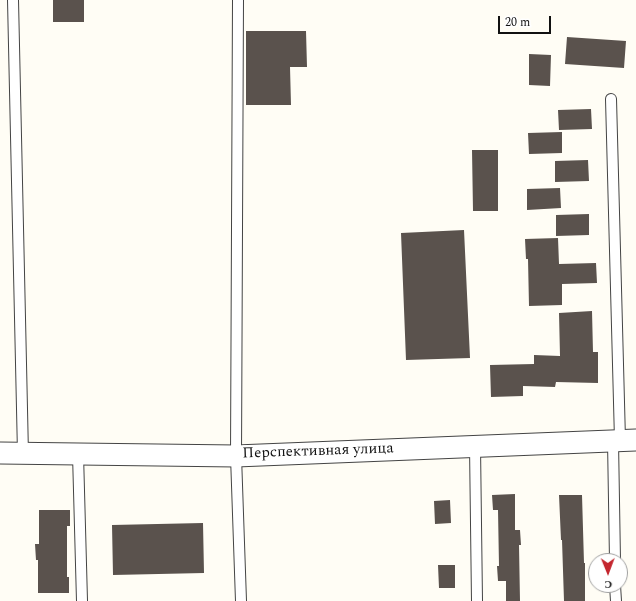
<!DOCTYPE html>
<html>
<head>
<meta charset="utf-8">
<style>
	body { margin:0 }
	#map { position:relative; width:636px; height:601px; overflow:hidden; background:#fffdf5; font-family:Spectral,serif }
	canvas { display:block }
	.north { position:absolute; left:588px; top:553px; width:40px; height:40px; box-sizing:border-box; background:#fff; border:1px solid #a0a0a0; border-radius:50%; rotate:179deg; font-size:11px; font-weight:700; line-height:16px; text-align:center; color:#111 }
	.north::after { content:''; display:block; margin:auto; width:14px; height:18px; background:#c4262e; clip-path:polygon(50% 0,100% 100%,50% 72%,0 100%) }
	.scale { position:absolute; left:498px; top:16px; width:53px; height:18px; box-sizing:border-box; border:2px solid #111; border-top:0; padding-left:5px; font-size:12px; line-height:14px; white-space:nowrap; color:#111; -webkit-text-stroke:3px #fff; paint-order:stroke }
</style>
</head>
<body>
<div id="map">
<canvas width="636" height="601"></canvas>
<div class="north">С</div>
<div class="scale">20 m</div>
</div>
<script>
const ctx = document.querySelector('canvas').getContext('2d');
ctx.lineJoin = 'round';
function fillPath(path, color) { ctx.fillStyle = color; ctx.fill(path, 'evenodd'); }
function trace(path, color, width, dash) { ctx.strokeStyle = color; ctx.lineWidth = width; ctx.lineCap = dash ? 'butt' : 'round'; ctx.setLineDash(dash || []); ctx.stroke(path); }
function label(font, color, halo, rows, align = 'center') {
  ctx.font = font + ' Spectral,serif'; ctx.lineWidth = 4; ctx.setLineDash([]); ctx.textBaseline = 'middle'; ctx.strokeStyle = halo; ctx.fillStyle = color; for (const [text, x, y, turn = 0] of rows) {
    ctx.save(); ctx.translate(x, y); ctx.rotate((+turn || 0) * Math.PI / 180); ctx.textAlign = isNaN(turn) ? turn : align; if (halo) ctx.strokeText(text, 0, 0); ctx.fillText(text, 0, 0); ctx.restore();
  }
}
fillPath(new Path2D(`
	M 53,0 L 84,0 L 84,22 L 53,22 Z
	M 246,31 L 306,31 L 307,67 L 290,67 L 291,105 L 246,105 Z
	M 567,37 L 626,41 L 624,68 L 565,64 Z
	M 529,54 L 551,55 L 550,86 L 529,85 Z
	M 591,109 L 592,129 L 559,130 L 558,110 Z
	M 562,132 L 562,153 L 529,154 L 528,133 Z
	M 472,150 L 498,150 L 498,211 L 473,211 Z
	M 588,160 L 589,181 L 555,182 L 555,161 Z
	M 560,188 L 561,208 L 527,210 L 527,189 Z
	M 589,214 L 589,235 L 556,236 L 556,215 Z
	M 464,230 L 470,358 L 406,360 L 401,233 Z
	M 558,238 L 559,264 L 596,263 L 597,283 L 562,284 L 562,305 L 529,306 L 528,259 L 526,259 L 525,239 Z
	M 592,311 L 593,352 L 598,352 L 598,383 L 556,382 L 555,387 L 523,386 L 523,396 L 491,397 L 490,365 L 534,364 L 534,355 L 560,356 L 559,313 Z
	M 515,494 L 515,530 L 520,530 L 521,545 L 519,545 L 520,601 L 506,601 L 506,581 L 498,581 L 497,566 L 499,566 L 498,510 L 493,510 L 492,495 Z
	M 559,495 L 582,495 L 584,563 L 585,563 L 585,601 L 564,601 L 562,540 L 561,540 Z
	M 450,500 L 451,523 L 435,524 L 434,501 Z
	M 39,510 L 70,510 L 70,526 L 67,526 L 67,577 L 69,577 L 69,593 L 38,593 L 38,560 L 36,560 L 35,544 L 39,544 Z
	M 203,523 L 204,573 L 113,575 L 112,525 Z
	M 438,565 L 455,565 L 455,588 L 439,588 Z`), '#5a524d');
const lane = new Path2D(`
	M 13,0 L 23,454
	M 238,0 L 236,456 L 241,601
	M 611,99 L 620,440
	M 613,441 L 615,561
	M 475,446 L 477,601
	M 78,454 L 82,601
	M 615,585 L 616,601`);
const street = new Path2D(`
	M 0,453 L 236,456 L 636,440`);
trace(lane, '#444', 12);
trace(street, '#444', 23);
trace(lane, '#fff', 10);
trace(street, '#fff', 21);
label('15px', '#111', '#fff', [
	["Перспективная улица",318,452,-2]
]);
</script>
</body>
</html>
